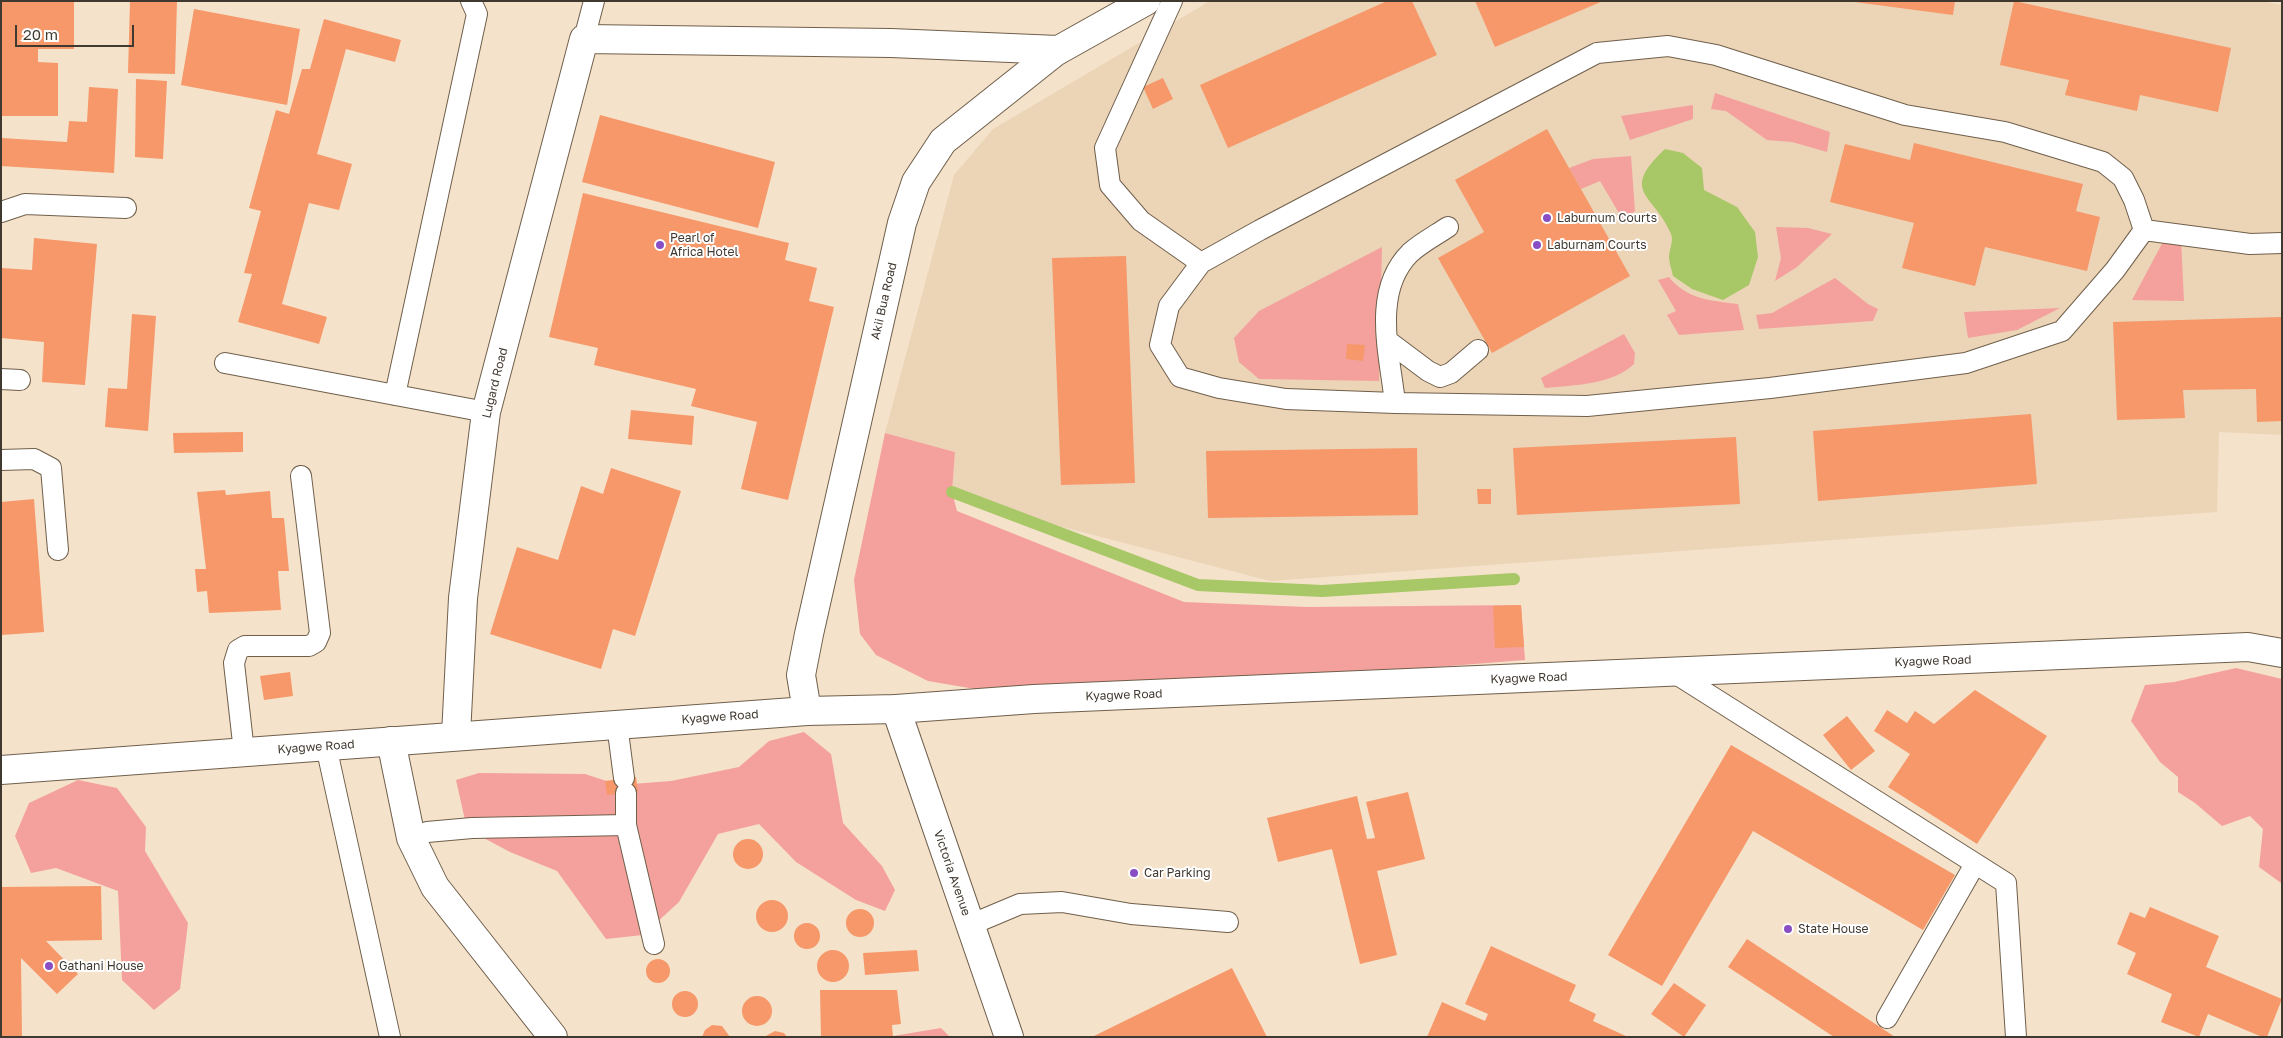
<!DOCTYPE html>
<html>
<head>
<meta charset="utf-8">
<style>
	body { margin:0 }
	#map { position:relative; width:2283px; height:1038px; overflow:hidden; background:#f5e2cb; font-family:"Golos Text",sans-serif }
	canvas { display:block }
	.frame { position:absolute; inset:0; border:2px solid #403930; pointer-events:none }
	.scale { position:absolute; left:15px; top:25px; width:119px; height:22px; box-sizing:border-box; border:2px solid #403930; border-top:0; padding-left:6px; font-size:15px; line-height:18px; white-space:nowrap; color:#403930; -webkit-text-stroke:4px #fff; paint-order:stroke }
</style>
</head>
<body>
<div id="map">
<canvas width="2283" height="1038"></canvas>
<div class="frame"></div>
<div class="scale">20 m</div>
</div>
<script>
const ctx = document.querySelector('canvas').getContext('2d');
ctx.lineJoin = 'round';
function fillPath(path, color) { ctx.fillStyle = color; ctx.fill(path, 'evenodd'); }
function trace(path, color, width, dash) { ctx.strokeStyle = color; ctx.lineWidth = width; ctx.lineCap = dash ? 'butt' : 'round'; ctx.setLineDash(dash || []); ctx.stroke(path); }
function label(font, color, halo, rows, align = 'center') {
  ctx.font = font + ' "Golos Text",sans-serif'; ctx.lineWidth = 4; ctx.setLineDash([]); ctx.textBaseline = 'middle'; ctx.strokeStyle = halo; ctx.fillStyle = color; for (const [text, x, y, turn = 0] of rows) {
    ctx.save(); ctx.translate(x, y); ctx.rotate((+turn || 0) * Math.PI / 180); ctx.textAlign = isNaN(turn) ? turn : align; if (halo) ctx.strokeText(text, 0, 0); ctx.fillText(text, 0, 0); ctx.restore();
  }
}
fillPath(new Path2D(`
	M 1210,1 L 2262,1 L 2282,5 L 2282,435 L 2219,432 L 2217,512 L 1270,581 L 1013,514 L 952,492 L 955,452 L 885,433 L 954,175 L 993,129 Z`), '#ecd4b7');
fillPath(new Path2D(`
	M 1715,93 L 1830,132 L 1827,152 L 1792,142 L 1767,140 L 1726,111 L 1711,109 Z
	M 1693,105 L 1693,119 L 1630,140 L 1621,116 Z
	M 1631,156 L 1635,211 L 1623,220 L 1600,181 L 1581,189 L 1569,168 L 1593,159 Z
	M 1776,227 L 1808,228 L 1832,234 L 1797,267 L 1775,281 L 1781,258 Z
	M 2165,238 L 2181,239 L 2184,301 L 2132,300 Z
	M 1382,247 L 1379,381 L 1259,379 L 1239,362 L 1234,338 L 1259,311 Z
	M 1669,277 C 1686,299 1712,301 1738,304 L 1744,330 L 1679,335 L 1667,315 L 1676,311 L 1658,280 Z
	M 1835,278 L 1868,304 L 1878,309 L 1873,321 L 1759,329 L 1756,315 L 1772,313 Z
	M 2060,308 L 2017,330 L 1968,338 L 1964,312 Z
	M 1624,334 L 1635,353 L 1634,364 C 1612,385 1574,385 1545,388 L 1541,378 Z
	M 885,433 L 955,452 L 952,492 L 957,511 L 1184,602 L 1307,607 L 1521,605 L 1525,660 L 1034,699 L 928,681 L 876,655 L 860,634 L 854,580 Z
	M 2236,668 L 2282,679 L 2281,883 L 2259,867 L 2263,829 L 2250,816 L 2222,826 L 2195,803 L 2178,792 L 2178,777 L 2160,762 L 2131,721 L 2145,685 L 2174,682 Z
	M 804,732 L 831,754 L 843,823 L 882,866 L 895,890 L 885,911 L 856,900 L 796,862 L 759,824 L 718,834 L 679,902 L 643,935 L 606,939 L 557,871 L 510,852 L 467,829 L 456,780 L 479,773 L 585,774 L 619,785 L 671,781 L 739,767 L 769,741 Z
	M 78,780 L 117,788 L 146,827 L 145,851 L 188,923 L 180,989 L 154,1010 L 122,980 L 118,891 L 56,868 L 31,873 L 15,836 L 29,803 Z
	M 941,1028 L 950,1037 L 887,1037 Z`), '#f4a19e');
fillPath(new Path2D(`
	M 1665,149 L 1683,153 L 1702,168 L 1704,190 L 1737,207 L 1755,232 L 1758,257 L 1749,285 L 1723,300 L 1692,289 L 1673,276 C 1672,270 1669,263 1669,257 C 1669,250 1674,241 1671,234 C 1655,194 1618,193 1665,149 Z`), '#a8c766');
trace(new Path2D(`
	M 952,492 L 1198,585 L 1322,591 L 1514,579`), '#a8c766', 12);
fillPath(new Path2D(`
	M 1,1 L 74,1 L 74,49 L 38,49 L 38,62 L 58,63 L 58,116 L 1,116 Z
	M 130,1 L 177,1 L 175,74 L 128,73 Z
	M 1387,1 L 1412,1 L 1437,55 L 1228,148 L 1200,85 Z
	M 1475,1 L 1603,1 L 1495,47 Z
	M 1847,1 L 1955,1 L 1953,15 Z
	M 2014,1 L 2231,48 L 2218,112 L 2140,95 L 2137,111 L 2065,95 L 2069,80 L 2000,65 Z
	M 194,9 L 300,29 L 287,105 L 181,85 Z
	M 324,19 L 401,40 L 395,62 L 346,49 L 317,154 L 352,164 L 339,210 L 309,203 L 282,304 L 327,317 L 319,344 L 238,322 L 252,274 L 244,273 L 261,211 L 249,208 L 276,110 L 289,114 L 302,69 L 310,69 Z
	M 1163,78 L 1173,99 L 1153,109 L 1143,87 Z
	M 136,79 L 167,81 L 163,159 L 135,157 Z
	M 89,87 L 118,89 L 114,173 L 1,166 L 1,138 L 67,142 L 69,121 L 87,122 Z
	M 600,115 L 775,162 L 758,228 L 582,182 Z
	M 1547,129 L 1630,276 L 1492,353 L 1438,258 L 1484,232 L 1455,180 Z
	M 1914,143 L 2083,184 L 2076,211 L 2100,217 L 2087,271 L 1985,247 L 1975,286 L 1902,268 L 1914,223 L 1830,202 L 1845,144 L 1910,160 Z
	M 583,193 L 789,243 L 785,260 L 817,268 L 809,301 L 834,307 L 788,500 L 741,489 L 757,422 L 691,406 L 696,389 L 594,365 L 598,348 L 549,337 Z
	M 34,238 L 97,244 L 85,385 L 42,382 L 44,342 L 1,338 L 1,268 L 32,270 Z
	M 1126,256 L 1135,483 L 1061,485 L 1052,258 Z
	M 132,314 L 156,316 L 148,431 L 105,427 L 108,388 L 127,389 Z
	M 2282,317 L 2282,421 L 2257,422 L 2256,389 L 2183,390 L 2185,418 L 2117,420 L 2113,322 Z
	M 1347,344 L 1365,345 L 1363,361 L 1346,359 Z
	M 631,410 L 694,416 L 692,445 L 628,439 Z
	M 2031,414 L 2037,484 L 1818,501 L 1813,431 Z
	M 243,432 L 243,452 L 174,453 L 173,433 Z
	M 1736,437 L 1740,504 L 1517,515 L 1513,448 Z
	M 1417,448 L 1418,515 L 1208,518 L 1206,451 Z
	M 611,468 L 681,491 L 635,636 L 613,629 L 601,669 L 490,634 L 517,547 L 558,560 L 581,486 L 603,494 Z
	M 1477,489 L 1491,489 L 1491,504 L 1478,504 Z
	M 225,490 L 226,495 L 270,491 L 272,518 L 284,518 L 289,571 L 278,571 L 281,610 L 209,613 L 207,591 L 197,592 L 195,569 L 206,569 L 197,492 Z
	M 34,499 L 44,632 L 1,635 L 1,502 Z
	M 1521,605 L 1524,647 L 1495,648 L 1493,606 Z
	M 290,672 L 293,696 L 264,700 L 260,676 Z
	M 1975,690 L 2047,736 L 1977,844 L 1888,787 L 1910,754 L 1874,731 L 1887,710 L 1907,723 L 1915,711 L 1934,724 Z
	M 1847,716 L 1875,751 L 1851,770 L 1823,735 Z
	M 1731,745 L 1955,875 L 1923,930 L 1753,831 L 1662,986 L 1608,955 Z
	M 636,777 L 638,791 L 607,795 L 605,781 Z
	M 1408,792 L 1425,859 L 1377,871 L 1397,955 L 1360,964 L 1332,849 L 1278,862 L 1267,818 L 1357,796 L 1367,839 L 1375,838 L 1366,802 Z
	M733 854a15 15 0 1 1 30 0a15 15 0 1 1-30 0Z
	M 101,886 L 102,940 L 46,941 L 78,974 L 57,994 L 21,958 L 22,1037 L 1,1037 L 1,887 Z
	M756 916a16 16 0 1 1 32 0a16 16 0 1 1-32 0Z
	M 2150,907 L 2219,936 L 2206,967 L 2282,999 L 2267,1037 L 2262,1037 L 2208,1014 L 2199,1037 L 2161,1022 L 2172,994 L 2127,974 L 2136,953 L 2117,944 L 2130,912 L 2145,918 Z
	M846 923a14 14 0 1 1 28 0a14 14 0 1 1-28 0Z
	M794 936a13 13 0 1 1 26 0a13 13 0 1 1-26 0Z
	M 1747,939 L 1895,1037 L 1834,1037 L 1728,967 Z
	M 1491,946 L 1576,985 L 1569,1001 L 1596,1014 L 1593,1021 L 1628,1037 L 1427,1037 L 1442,1002 L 1485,1021 L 1488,1014 L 1465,1004 Z
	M 917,950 L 919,971 L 865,975 L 863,953 Z
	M817 966a16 16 0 1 1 32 0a16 16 0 1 1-32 0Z
	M646 971a12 12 0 1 1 24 0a12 12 0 1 1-24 0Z
	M 1232,968 L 1267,1037 L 1092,1037 Z
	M 1674,983 L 1706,1005 L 1684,1037 L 1651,1014 Z
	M 820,990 L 897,990 L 901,1024 L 892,1025 L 893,1037 L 821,1037 Z
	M672 1004a13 13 0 1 1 26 0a13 13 0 1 1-26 0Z
	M742 1011a15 15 0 1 1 30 0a15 15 0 1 1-30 0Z
	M 712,1025 L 722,1026 L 730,1037 L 702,1037 L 705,1030 Z
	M 775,1031 L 784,1033 L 787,1037 L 764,1037 Z`), '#f69869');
const service = new Path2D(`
	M 1172,1 L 1105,148 L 1110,185 L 1141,221 L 1201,263
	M 584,39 L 594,1
	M 1668,46 L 1716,55 L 1905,115 L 2005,132 L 2103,162 L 2123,178 L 2134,200 L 2144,230 L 2115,270 L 2062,331 L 1966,363 L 1770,388 L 1587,406 L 1395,403 L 1286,399 L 1219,388 L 1180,377 L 1160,345 L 1169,306 L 1201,263 L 1260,230 L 1597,53 Z
	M 1,212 L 25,204 L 126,208
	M 2144,230 L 2250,244 L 2282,243
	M 1388,341 L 1428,371 L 1440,377 L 1451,373 L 1478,350
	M 225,363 L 486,412
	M 1,379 L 20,380
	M 395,395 L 477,14 L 471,1
	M 1395,403 C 1390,355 1371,292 1410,253 C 1421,243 1436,235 1448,227
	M 1,460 L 34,459 L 51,468 L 58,550
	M 1673,672 L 2006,883 L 2016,1037
	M 617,724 L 624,778
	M 326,746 L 390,1037
	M 244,752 L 234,663 L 238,650 L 245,646 L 309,646 L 316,642 L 320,633 L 301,476
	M 626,793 L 626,825 L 654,944
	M 427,832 L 472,828 L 626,825
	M 970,925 L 1020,904 L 1062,902 L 1131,914 L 1228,922
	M 1887,1018 L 1975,864`);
const minor = new Path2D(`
	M 896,709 L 1009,1037
	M 456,735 L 463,598 L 486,412 L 584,39 L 891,43 L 1058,50
	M 391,741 L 411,838 L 435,887 L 553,1037`);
const tertiary = new Path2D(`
	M 807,711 L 801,675 L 809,634 L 902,223 L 916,182 L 943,141 L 1055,52 L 1146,1
	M 1,770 L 807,711 L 896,709 L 1034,699 L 2248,647 L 2282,653`);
trace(service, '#6f5f4b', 22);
trace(minor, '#6f5f4b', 30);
trace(tertiary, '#6f5f4b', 30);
trace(service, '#fff', 20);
trace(minor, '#fff', 28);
trace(tertiary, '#fff', 28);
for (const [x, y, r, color] of [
	[1547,218,5,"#884ec4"],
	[660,245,5,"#884ec4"],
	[1537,245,5,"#884ec4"],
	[1134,873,5,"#884ec4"],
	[1788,929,5,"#884ec4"],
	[49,966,5,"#884ec4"]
]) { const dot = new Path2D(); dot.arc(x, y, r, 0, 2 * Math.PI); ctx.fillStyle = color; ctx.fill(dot); trace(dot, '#fff', 2); }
label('12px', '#403930', '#fff', [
	["Laburnum Courts",1557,218],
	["Pearl of",670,238],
	["Africa Hotel",670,252],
	["Laburnam Courts",1547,245],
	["Car Parking",1144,873],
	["State House",1798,929],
	["Gathani House",59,966]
], 'left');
label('12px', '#403930', '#fff', [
	["Akii Bua Road",884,301,-77],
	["Lugard Road",495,383,-76],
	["Kyagwe Road",1933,661,-2],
	["Kyagwe Road",1529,678,-2],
	["Kyagwe Road",1124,695,-2],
	["Kyagwe Road",720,717,-4],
	["Kyagwe Road",316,747,-4],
	["Victoria Avenue",952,873,71]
]);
</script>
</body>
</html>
